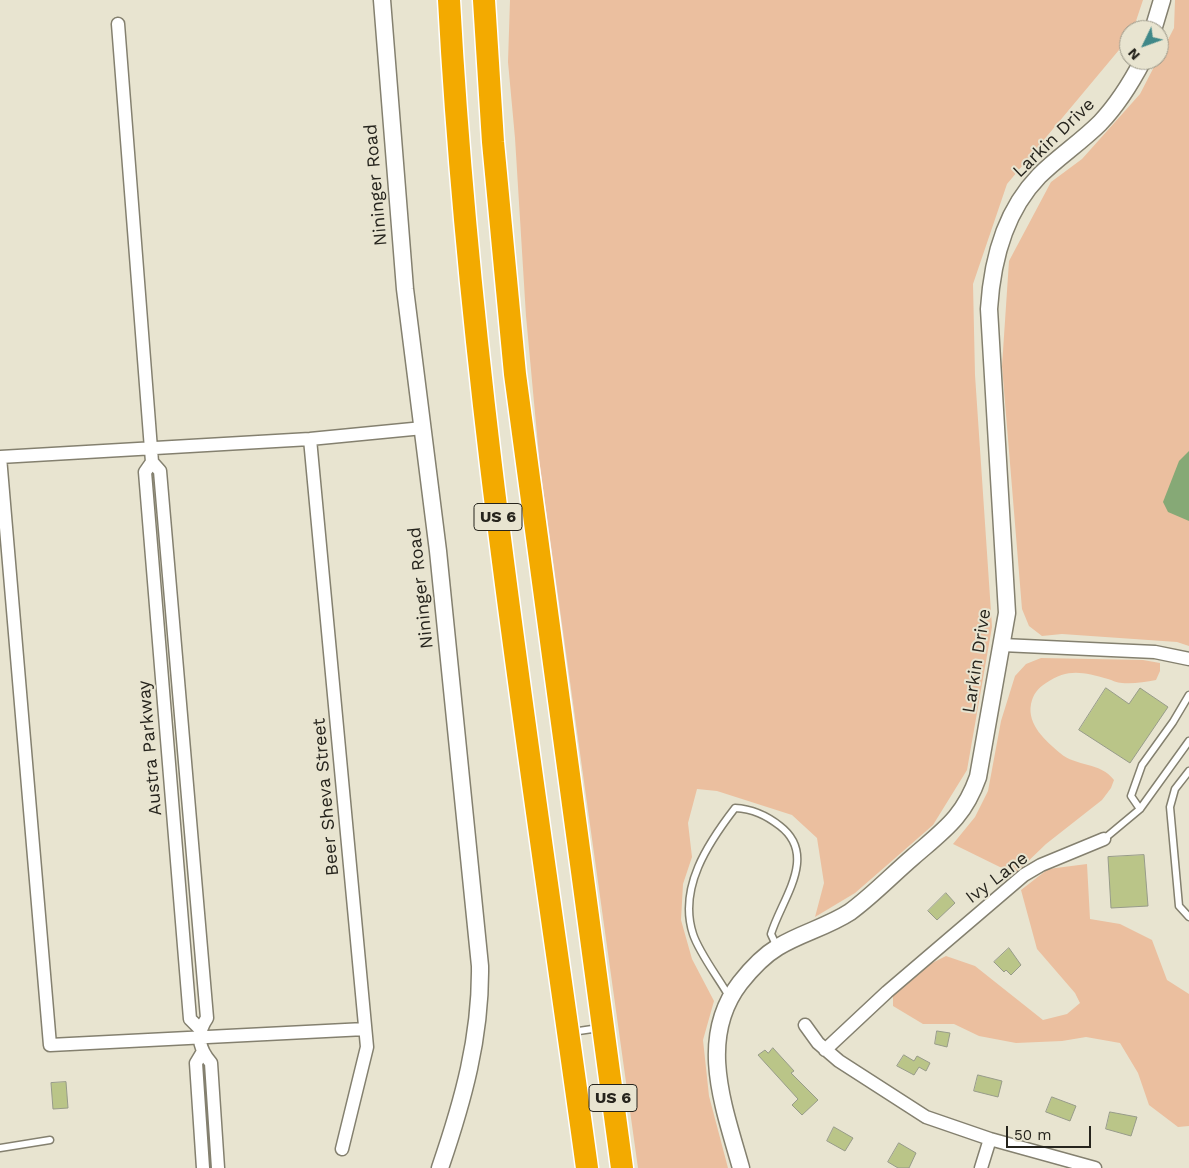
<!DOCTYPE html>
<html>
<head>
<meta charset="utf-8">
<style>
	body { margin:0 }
	#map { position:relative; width:1189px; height:1168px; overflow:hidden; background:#e8e4d0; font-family:"Work Sans",sans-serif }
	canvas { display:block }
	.north { position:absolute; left:1119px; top:20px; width:50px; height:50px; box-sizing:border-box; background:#e8e4d0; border:1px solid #9a9788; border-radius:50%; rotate:228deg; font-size:14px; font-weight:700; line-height:20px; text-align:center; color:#26241d }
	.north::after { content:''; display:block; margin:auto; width:18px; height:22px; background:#408888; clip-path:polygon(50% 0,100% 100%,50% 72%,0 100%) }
	.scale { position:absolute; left:1006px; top:1126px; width:85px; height:22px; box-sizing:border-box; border:2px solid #26241d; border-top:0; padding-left:6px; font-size:15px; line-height:18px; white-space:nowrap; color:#26241d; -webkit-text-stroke:4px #e8e4d0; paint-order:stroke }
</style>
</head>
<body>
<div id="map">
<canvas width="1189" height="1168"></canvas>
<div class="north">N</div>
<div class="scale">50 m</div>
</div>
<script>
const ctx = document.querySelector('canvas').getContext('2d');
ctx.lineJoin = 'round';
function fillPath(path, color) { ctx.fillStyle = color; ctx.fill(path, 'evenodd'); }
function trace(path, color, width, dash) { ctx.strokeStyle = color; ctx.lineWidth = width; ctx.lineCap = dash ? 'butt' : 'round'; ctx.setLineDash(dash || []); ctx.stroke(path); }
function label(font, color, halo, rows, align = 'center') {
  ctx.font = font + ' "Work Sans",sans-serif'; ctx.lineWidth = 4; ctx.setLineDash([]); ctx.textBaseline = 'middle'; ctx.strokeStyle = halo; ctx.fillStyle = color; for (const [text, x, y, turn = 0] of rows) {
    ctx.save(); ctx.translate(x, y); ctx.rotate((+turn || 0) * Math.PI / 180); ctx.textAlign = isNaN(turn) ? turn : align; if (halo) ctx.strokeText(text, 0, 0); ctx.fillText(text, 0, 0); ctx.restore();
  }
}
fillPath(new Path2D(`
	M 510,0 L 1143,0 L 1133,30 L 1129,30 L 1129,38 L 1007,184 L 973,284 L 975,375 L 992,627 L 967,770 L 933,825 L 855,893 L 815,917 L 824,883 L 817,838 L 792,815 L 717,791 L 697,789 L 688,823 L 692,857 L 683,884 L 681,920 L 692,959 L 714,1001 L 703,1040 L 709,1096 L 728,1168 L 638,1168 L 540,467 L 526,316 L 515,138 L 508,62 Z
	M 1175,0 L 1189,0 L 1189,646 L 1177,642 L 1062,634 L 1042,636 L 1029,626 L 1022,609 L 1002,366 L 1009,261 L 1051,182 L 1082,159 L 1140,94 L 1174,28 Z
	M 1041,658 L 1143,660 L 1160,663 L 1160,671 L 1156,680 C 1145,682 1133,684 1122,683 C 1117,683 1112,680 1108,679 C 1083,672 1068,668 1046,683 C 1038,688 1033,694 1031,704 C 1027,725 1046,741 1060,753 C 1076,767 1101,762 1114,780 L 1111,788 L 1102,800 L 1046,844 L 1018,871 L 1008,871 L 953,844 L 975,817 L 988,791 L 1001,721 L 1015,676 L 1026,664 Z
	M 1087,864 L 1090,919 L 1120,924 L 1152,940 L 1167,980 L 1189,994 L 1189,1126 L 1178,1127 L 1149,1105 L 1138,1073 L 1120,1043 L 1086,1037 L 1062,1041 L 1016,1043 L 979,1036 L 954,1024 L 923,1024 L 893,1006 L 893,992 L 924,967 L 946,956 L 975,966 L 1043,1020 L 1067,1014 L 1080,1003 L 1075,993 L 1037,949 L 1021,890 L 1048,869 Z`), '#ebbf9f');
fillPath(new Path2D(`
	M 1189,451 L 1189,521 L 1168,512 L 1163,502 L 1179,461 Z`), '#86a976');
const building = new Path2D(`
	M 1106,688 L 1129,704 L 1140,688 L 1168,707 L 1130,763 L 1079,730 Z
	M 1144,855 L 1148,906 L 1111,908 L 1108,857 Z
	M 946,893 L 955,903 L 937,920 L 928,911 Z
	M 1009,948 L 1021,965 L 1011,975 L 1006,970 L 1004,972 L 994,962 Z
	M 937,1031 L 950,1033 L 947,1047 L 935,1044 Z
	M 773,1048 L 794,1071 L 791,1073 L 818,1100 L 802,1115 L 792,1105 L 798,1099 L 758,1055 L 765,1050 L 768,1053 Z
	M 904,1055 L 914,1061 L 917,1056 L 930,1063 L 926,1071 L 919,1067 L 914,1075 L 897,1066 Z
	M 978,1075 L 1002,1081 L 998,1097 L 974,1091 Z
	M 66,1082 L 68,1108 L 53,1109 L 51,1083 Z
	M 1052,1097 L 1076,1106 L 1070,1121 L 1046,1112 Z
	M 1110,1112 L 1137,1117 L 1131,1136 L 1106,1129 Z
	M 834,1127 L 853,1138 L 845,1151 L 827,1141 Z
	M 899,1143 L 916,1153 L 909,1168 L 898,1168 L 888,1162 Z`);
fillPath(building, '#bac588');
trace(building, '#979b89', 1);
const service = new Path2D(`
	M 1189,771 L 1175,789 L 1170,807 L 1179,906 L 1189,917
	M 1140,809 L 1131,796 L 1142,765 L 1173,722 L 1189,695
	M 1104,839 L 1140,809 L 1189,741
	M 730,998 C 720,980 699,953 693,934 C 678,888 708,843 735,808 C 753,809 766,815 780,826 C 819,856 781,900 771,934 L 777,947
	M 572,1032 L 599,1028
	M 0,1148 L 50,1140`);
const minor = new Path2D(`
	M 118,24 L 152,462 L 160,471 L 207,1018 C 196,1034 198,1048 211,1063 L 218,1168
	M 310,439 L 367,1047 L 342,1149
	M 0,457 L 50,1045 L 365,1029
	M 0,457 L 310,439 L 423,428
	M 152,462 L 145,472 L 190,1019 L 200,1029
	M 1002,645 L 1155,652 L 1189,659
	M 805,1025 L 818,1043 L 839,1061 L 926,1117 L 990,1139 L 1095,1168
	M 825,1050 L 887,992 L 1024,875 L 1041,865 L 1104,839
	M 202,1053 L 196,1063 L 203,1168
	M 981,1168 L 990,1139`);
const tertiary = new Path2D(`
	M 382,0 L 405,289 L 438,551 L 480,966 C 481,1037 463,1101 440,1168
	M 1153,30 L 1162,0
	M 741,1168 C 724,1107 697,1039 740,983 C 751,969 763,956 778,947 C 801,933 827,927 850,912 C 872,896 892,875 913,857 C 944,830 964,817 978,777 L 1007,613 L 989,309 C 992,261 1004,212 1039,176 C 1058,157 1081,142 1100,123 C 1118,104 1131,83 1143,60`);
const motorway = new Path2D(`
	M 449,0 C 470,392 534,780 587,1168
	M 484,0 L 493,142 L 515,374 L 622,1168`);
trace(service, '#84806f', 9);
trace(minor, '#84806f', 15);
trace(tertiary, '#84806f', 19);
trace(motorway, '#fff', 25);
trace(service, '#fff', 6);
trace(minor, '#fff', 12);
trace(tertiary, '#fff', 16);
trace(motorway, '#f3aa00', 22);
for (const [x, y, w] of [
	[498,517,48],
	[613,1098,48]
]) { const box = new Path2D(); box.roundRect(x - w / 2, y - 13.5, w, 27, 4); ctx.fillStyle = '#e8e4d0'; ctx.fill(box); trace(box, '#26241d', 1); }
label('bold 16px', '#26241d', null, [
	["US 6",498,517],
	["US 6",613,1098]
]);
label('18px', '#26241d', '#e8e4d0', [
	["Larkin Drive",1054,138,-44],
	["Nininger Road",376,185,-95],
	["Nininger Road",421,588,-96],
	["Larkin Drive",977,661,-81],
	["Austra Parkway",150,748,-95],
	["Beer Sheva Street",326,797,-95],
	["Ivy Lane",997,878,-37]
]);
</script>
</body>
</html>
